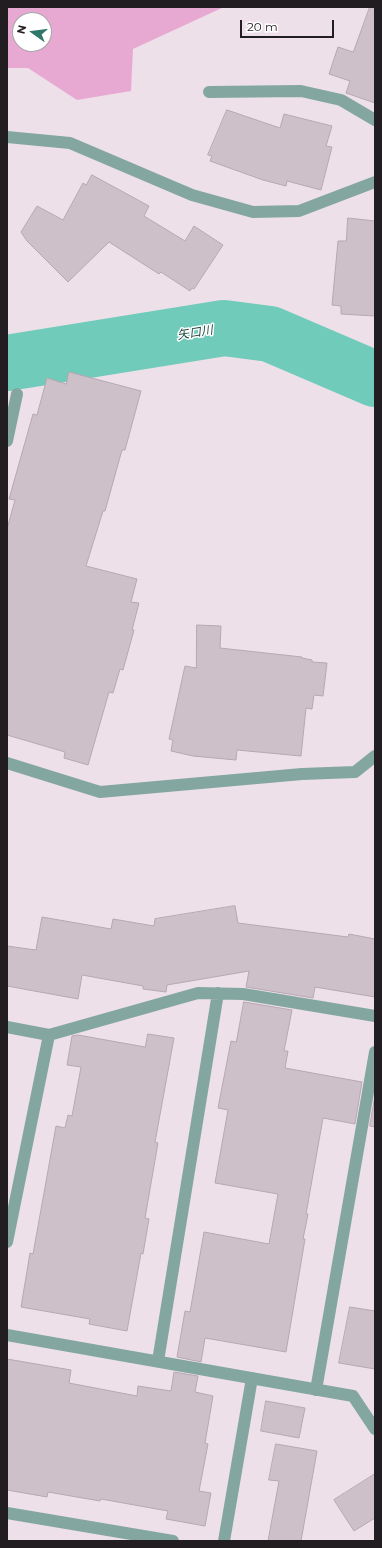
<!DOCTYPE html>
<html>
<head>
<meta charset="utf-8">
<style>
	body { margin:0 }
	#map { position:relative; width:382px; height:1548px; overflow:hidden; background:#eee0e9; font-family:Montserrat,sans-serif }
	canvas { display:block }
	.frame { position:absolute; inset:0; border:8px solid #221d20; pointer-events:none }
	.north { position:absolute; left:12px; top:12px; width:40px; height:40px; box-sizing:border-box; background:#fff; border:1px solid #a7a5a6; border-radius:50%; rotate:284deg; font-size:11px; font-weight:700; line-height:16px; text-align:center; color:#221d20 }
	.north::after { content:''; display:block; margin:auto; width:14px; height:18px; background:#31766a; clip-path:polygon(50% 0,100% 100%,50% 72%,0 100%) }
	.scale { position:absolute; left:240px; top:20px; width:94px; height:18px; box-sizing:border-box; border:2px solid #221d20; border-top:0; padding-left:5px; font-size:12px; line-height:14px; white-space:nowrap; color:#221d20; -webkit-text-stroke:3px #fff; paint-order:stroke }
</style>
</head>
<body>
<div id="map">
<canvas width="382" height="1548"></canvas>
<div class="frame"></div>
<div class="north">N</div>
<div class="scale">20 m</div>
</div>
<script>
const ctx = document.querySelector('canvas').getContext('2d');
ctx.lineJoin = 'round';
function fillPath(path, color) { ctx.fillStyle = color; ctx.fill(path, 'evenodd'); }
function trace(path, color, width, dash) { ctx.strokeStyle = color; ctx.lineWidth = width; ctx.lineCap = dash ? 'butt' : 'round'; ctx.setLineDash(dash || []); ctx.stroke(path); }
function label(font, color, halo, rows, align = 'center') {
  ctx.font = font + ' Montserrat,"Noto Sans JP",sans-serif'; ctx.lineWidth = 3; ctx.setLineDash([]); ctx.textBaseline = 'middle'; ctx.strokeStyle = halo; ctx.fillStyle = color; for (const [text, x, y, turn = 0] of rows) {
    ctx.save(); ctx.translate(x, y); ctx.rotate((+turn || 0) * Math.PI / 180); ctx.textAlign = isNaN(turn) ? turn : align; if (halo) ctx.strokeText(text, 0, 0); ctx.fillText(text, 0, 0); ctx.restore();
  }
}
fillPath(new Path2D(`
	M 7,7 L 224,7 L 133,49 L 131,91 L 77,100 L 28,68 L 7,68 ZM 20,20 L 44,20 L 44,44 L 20,44 Z`), '#e7a9d1');
trace(new Path2D(`
	M 7,363 L 224,328 L 270,334 L 375,379`), '#70cbbb', 56);
const building = new Path2D(`
	M 370,7 L 375,7 L 375,103 L 346,93 L 350,81 L 329,74 L 338,47 L 353,52 Z
	M 227,110 L 280,128 L 284,114 L 332,126 L 326,146 L 332,147 L 321,190 L 287,181 L 286,186 L 263,180 L 210,161 L 212,156 L 208,155 Z
	M 92,175 L 149,206 L 144,216 L 185,241 L 194,226 L 223,245 L 194,289 L 192,288 L 190,291 L 161,272 L 159,274 L 109,242 L 68,282 L 27,241 L 21,232 L 37,206 L 63,220 L 83,183 L 86,185 Z
	M 348,218 L 375,221 L 375,316 L 341,314 L 341,306 L 332,305 L 338,241 L 346,241 Z
	M 69,372 L 141,391 L 125,450 L 122,450 L 105,511 L 103,511 L 86,566 L 137,579 L 131,602 L 139,603 L 132,630 L 134,630 L 123,670 L 120,669 L 113,693 L 109,692 L 88,765 L 64,758 L 65,752 L 7,735 L 7,529 L 15,500 L 9,499 L 33,414 L 37,415 L 47,378 L 66,384 Z
	M 197,625 L 221,626 L 220,648 L 302,657 L 302,658 L 312,660 L 312,662 L 327,663 L 323,696 L 314,695 L 312,709 L 306,708 L 301,756 L 237,750 L 236,760 L 193,756 L 171,751 L 173,740 L 169,739 L 185,666 L 196,668 Z
	M 235,906 L 238,923 L 348,937 L 349,934 L 375,939 L 375,997 L 315,987 L 313,998 L 246,987 L 249,971 L 167,985 L 166,992 L 143,989 L 143,986 L 82,975 L 78,999 L 7,986 L 7,946 L 36,950 L 42,917 L 111,929 L 113,919 L 154,926 L 155,919 Z
	M 244,1002 L 292,1010 L 284,1051 L 288,1051 L 285,1068 L 362,1082 L 355,1124 L 323,1118 L 306,1214 L 308,1214 L 303,1239 L 305,1239 L 286,1352 L 205,1338 L 201,1362 L 177,1357 L 185,1311 L 190,1312 L 204,1232 L 269,1244 L 278,1194 L 215,1183 L 228,1110 L 218,1108 L 231,1041 L 236,1042 Z
	M 148,1034 L 174,1038 L 155,1142 L 158,1143 L 145,1218 L 149,1219 L 143,1254 L 141,1253 L 127,1331 L 89,1324 L 90,1319 L 21,1307 L 30,1253 L 33,1254 L 56,1126 L 65,1128 L 68,1115 L 72,1116 L 81,1067 L 67,1065 L 72,1036 L 78,1035 L 145,1047 Z
	M 375,1096 L 375,1127 L 370,1126 Z
	M 350,1307 L 375,1311 L 375,1369 L 339,1363 Z
	M 7,1359 L 71,1370 L 69,1383 L 137,1396 L 138,1386 L 171,1391 L 174,1372 L 198,1376 L 195,1392 L 213,1396 L 205,1443 L 208,1444 L 199,1491 L 211,1493 L 205,1526 L 166,1519 L 168,1511 L 101,1499 L 100,1501 L 48,1492 L 47,1497 L 7,1490 Z
	M 266,1401 L 305,1408 L 299,1438 L 261,1431 Z
	M 276,1444 L 317,1451 L 301,1541 L 268,1541 L 279,1481 L 269,1480 Z
	M 375,1474 L 375,1518 L 354,1531 L 334,1500 Z`);
fillPath(building, '#cec0c8');
trace(building, '#b6a8b1', 1);
trace(new Path2D(`
	M 7,441 L 17,394`), '#83a7a0', 12);
trace(new Path2D(`
	M 209,92 L 301,91 L 341,100 L 375,120
	M 7,137 L 70,143 L 192,195 L 253,212 L 299,211 L 375,182
	M 7,763 L 100,792 L 302,774 L 355,772 L 375,756
	M 7,1027 L 49,1035 L 198,993 L 243,994 L 375,1016
	M 7,1242 L 49,1035
	M 7,1335 L 353,1396 L 375,1429
	M 158,1361 L 218,993
	M 316,1390 L 375,1052
	M 7,1513 L 173,1541
	M 224,1541 L 252,1378`), '#83a7a0', 12);
label('italic 12px', '#1a443d', '#fff', [
	["矢口川",195,333,-9]
]);
</script>
</body>
</html>
